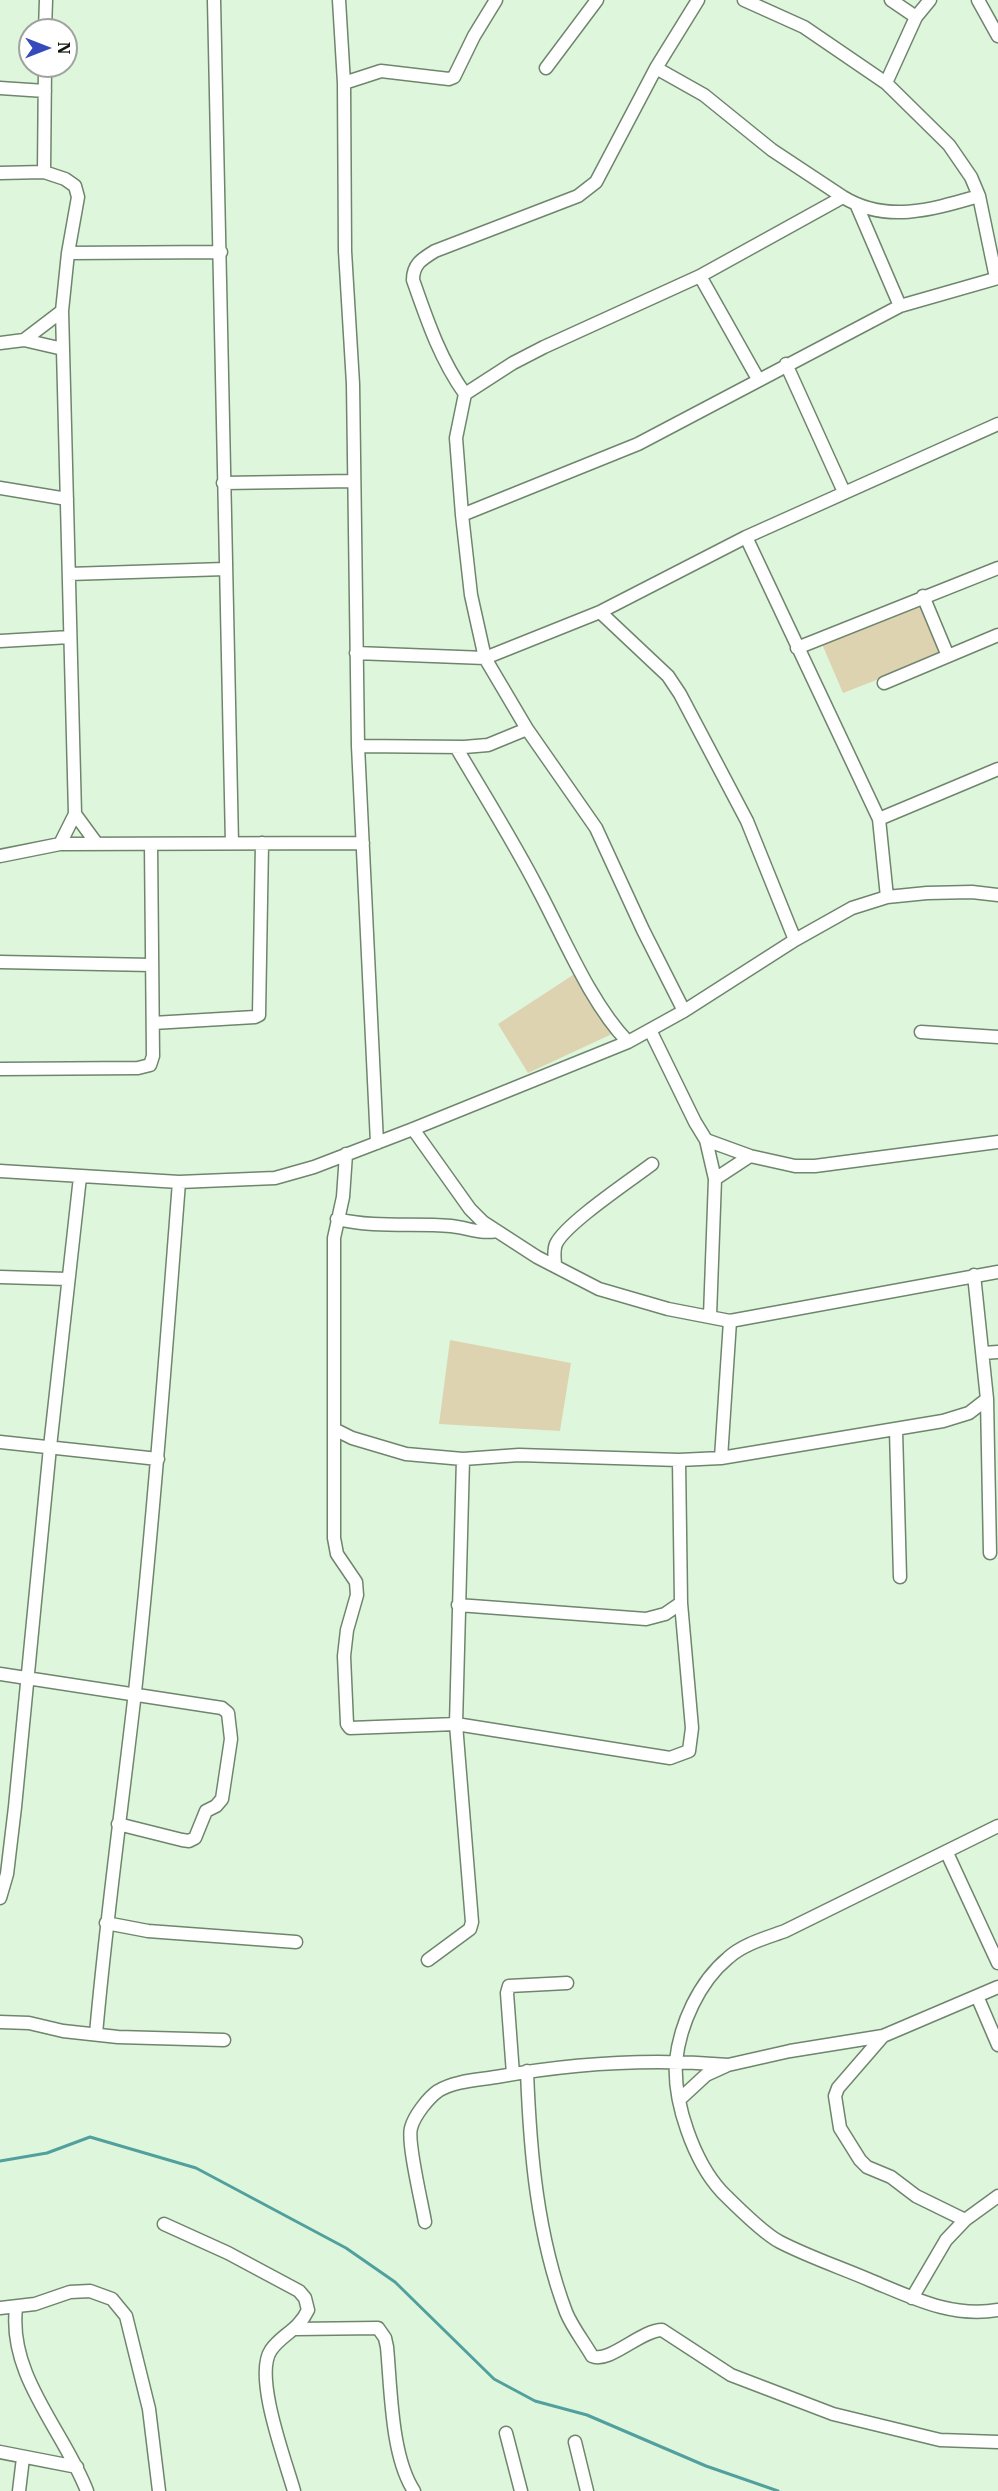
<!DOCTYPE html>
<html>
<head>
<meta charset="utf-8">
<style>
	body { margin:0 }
	#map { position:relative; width:998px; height:2491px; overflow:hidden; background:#def7dc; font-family:"IBM Plex Serif",serif }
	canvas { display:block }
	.north { position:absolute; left:18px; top:18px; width:60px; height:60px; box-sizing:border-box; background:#fff; border:2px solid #9fa39f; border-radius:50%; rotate:90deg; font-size:16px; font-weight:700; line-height:24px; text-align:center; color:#10180f }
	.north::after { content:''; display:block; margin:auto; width:21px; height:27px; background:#354abc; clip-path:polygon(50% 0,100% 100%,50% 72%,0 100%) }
</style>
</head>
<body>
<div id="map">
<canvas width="998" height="2491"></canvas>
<div class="north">N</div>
</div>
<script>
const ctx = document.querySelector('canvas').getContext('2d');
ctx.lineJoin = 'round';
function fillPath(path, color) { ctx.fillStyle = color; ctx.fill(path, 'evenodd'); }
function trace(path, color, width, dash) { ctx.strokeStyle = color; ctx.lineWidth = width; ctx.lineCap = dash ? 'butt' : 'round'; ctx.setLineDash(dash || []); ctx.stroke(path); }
fillPath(new Path2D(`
	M 925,604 L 943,654 L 843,693 L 822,644 Z
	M 576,973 L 612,1034 L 528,1073 L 498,1024 Z
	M 450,1340 L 571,1363 L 560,1431 L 439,1424 Z`), '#ded3b0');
trace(new Path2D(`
	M 0,2161 L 47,2153 L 90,2137 L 196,2168 L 346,2248 L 395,2282 L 494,2379 L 535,2401 L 587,2415 L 706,2466 L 778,2491`), '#51a09e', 3);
const minor = new Path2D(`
	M 214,0 L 232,843
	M 339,0 L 344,83 L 345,251 L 353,384 L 358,746 L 377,1143
	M 744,0 L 804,27 L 886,83 L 949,145 L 971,177 L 979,196
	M 891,0 L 916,17
	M 978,0 L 998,36
	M 45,30 L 46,0
	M 546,68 L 597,0
	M 656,68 L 704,95 L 772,150 L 843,197
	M 344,83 L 381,71 L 449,79 L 454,77 L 474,36 L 496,0
	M 886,83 L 916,17 L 930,0
	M 0,88 L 45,91
	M 44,172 L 45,66
	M 0,173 L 44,172 L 65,179 L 75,186 L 78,197 L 68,253 L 62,311 L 75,814 L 60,844
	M 857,206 L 900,306
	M 68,253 L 221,252
	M 24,340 L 62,311
	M 0,343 L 24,340 L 63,349
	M 786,364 L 844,492
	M 758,379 L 700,276 L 843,197 C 887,224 934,209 979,196 L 996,278
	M 465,394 C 440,359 427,320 413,280 C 413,264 422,259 435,251 L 578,196 L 596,182 L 656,68 L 698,0
	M 223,483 L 353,481
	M 0,488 L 67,499
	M 462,515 L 456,438 L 465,394 L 513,363 L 544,347 L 700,276
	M 746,537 L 879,819 L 887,897
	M 69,574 L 225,569
	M 923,596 L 948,656
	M 600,612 L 668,676 L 680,694 L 747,821 L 795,940
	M 0,641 L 70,637
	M 797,648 L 998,568
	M 356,653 L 485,658 L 600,612 L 746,537 L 998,424
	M 884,683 L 998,635
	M 358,746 L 464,747 L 488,745 L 527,729
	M 456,747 C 484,795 514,842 539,891 C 564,938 591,1004 628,1042
	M 75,814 L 97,844
	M 879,819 L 998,769
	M 0,856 L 60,844 L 363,843
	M 0,962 L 152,965
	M 684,1011 L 643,930 L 596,828 L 527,729 L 485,658 L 471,595 L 462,515 L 638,444 L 900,306 L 998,278
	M 153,1023 L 255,1017 L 259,1015 L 262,843
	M 650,1030 L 695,1122 L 706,1140 L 750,1156 L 795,1166 L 815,1166 L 998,1142
	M 921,1032 L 998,1037
	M 0,1069 L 138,1068 L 150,1065 L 153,1056 L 151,844
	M 413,1129 L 470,1209 L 483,1222 L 537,1257 L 599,1289 L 668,1309 L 730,1321 L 998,1272
	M 706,1140 L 715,1179 L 710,1316
	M 346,1154 L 343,1197 L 334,1238 L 334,1538 L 337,1554 L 356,1582 L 357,1595 L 347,1630 L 344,1656 L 347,1724 L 350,1728 L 456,1724 L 670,1758 L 689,1751 L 692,1728 L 681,1603 L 679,1460
	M 0,1171 L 179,1182 L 275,1178 L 314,1167 L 413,1129 L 628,1042 L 684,1011 L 795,940 L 852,908 L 887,897 L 927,893 L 972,892 L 998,895
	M 715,1179 L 750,1156
	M 337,1219 C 375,1228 412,1223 451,1226 C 469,1228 478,1234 497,1231
	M 555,1266 C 555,1259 553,1251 556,1244 C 565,1224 631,1180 652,1164
	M 0,1277 L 67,1279
	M 983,1353 L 998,1352
	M 987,1399 L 990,1553
	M 334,1429 L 352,1438 L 406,1454 L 463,1459 L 519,1455 L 679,1460 L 721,1458 L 943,1421 L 969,1413 L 987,1399 L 974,1275
	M 896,1430 L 900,1577
	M 0,1442 L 158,1459
	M 721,1458 L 730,1321
	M 458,1605 L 646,1619 L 665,1614 L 681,1603
	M 0,1674 L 222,1708 L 228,1713 L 231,1739 L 222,1799 L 216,1806 L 206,1811 L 195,1838 L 189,1841 L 182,1840 L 118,1824
	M 998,1826 L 785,1931 C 766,1938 743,1944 728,1958 C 699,1982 680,2024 676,2061 C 673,2102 694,2162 722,2192 C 735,2205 764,2234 780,2242 C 809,2257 842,2268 872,2281 C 913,2298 952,2318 998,2310
	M 947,1853 L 998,1963
	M 0,1898 L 7,1874 L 15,1807 L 50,1447 L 80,1177
	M 106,1923 L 148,1931 L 296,1942
	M 428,1960 L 470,1929 L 472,1922 L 456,1724 L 463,1459
	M 977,1996 L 998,2045
	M 0,2022 L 29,2023 L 63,2031 L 118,2037 L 224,2040
	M 96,2034 C 106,1920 122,1806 135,1692 C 153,1523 166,1352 179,1182
	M 883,2036 L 838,2088 L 835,2096 L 840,2128 L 860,2160 L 867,2167 L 891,2177 L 916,2196 L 965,2220
	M 527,2071 C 530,2152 537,2235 566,2312 C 572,2327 584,2342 592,2356 C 609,2364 641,2330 662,2330 L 731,2375 L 833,2414 L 940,2440 L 998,2442
	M 513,2074 L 507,1993 L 509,1986 L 567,1983
	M 680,2099 L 706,2075 L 728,2065 L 790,2051 L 883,2036 L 998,1987
	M 425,2222 C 422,2204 407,2142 411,2128 C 414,2116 428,2098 438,2091 C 454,2081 478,2080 496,2077 C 573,2063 649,2058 728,2065
	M 164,2224 L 228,2253 L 299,2291 L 305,2298 L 308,2310 C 298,2331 282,2334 271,2350 C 253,2376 286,2462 294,2491
	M 912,2298 L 946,2240 L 965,2220 L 998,2196
	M 0,2308 L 35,2304 L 70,2292 L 90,2291 L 112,2299 L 126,2316 L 149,2409 L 159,2491
	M 16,2308 C 8,2376 64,2431 87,2491
	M 295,2329 L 378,2328 L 385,2338 L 387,2347 C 391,2389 391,2456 414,2491
	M 506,2433 L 521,2491
	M 575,2442 L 587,2491
	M 0,2452 L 77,2467
	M 19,2491 L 23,2458`);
trace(minor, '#6f856d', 15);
trace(minor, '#fff', 12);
</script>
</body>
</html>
